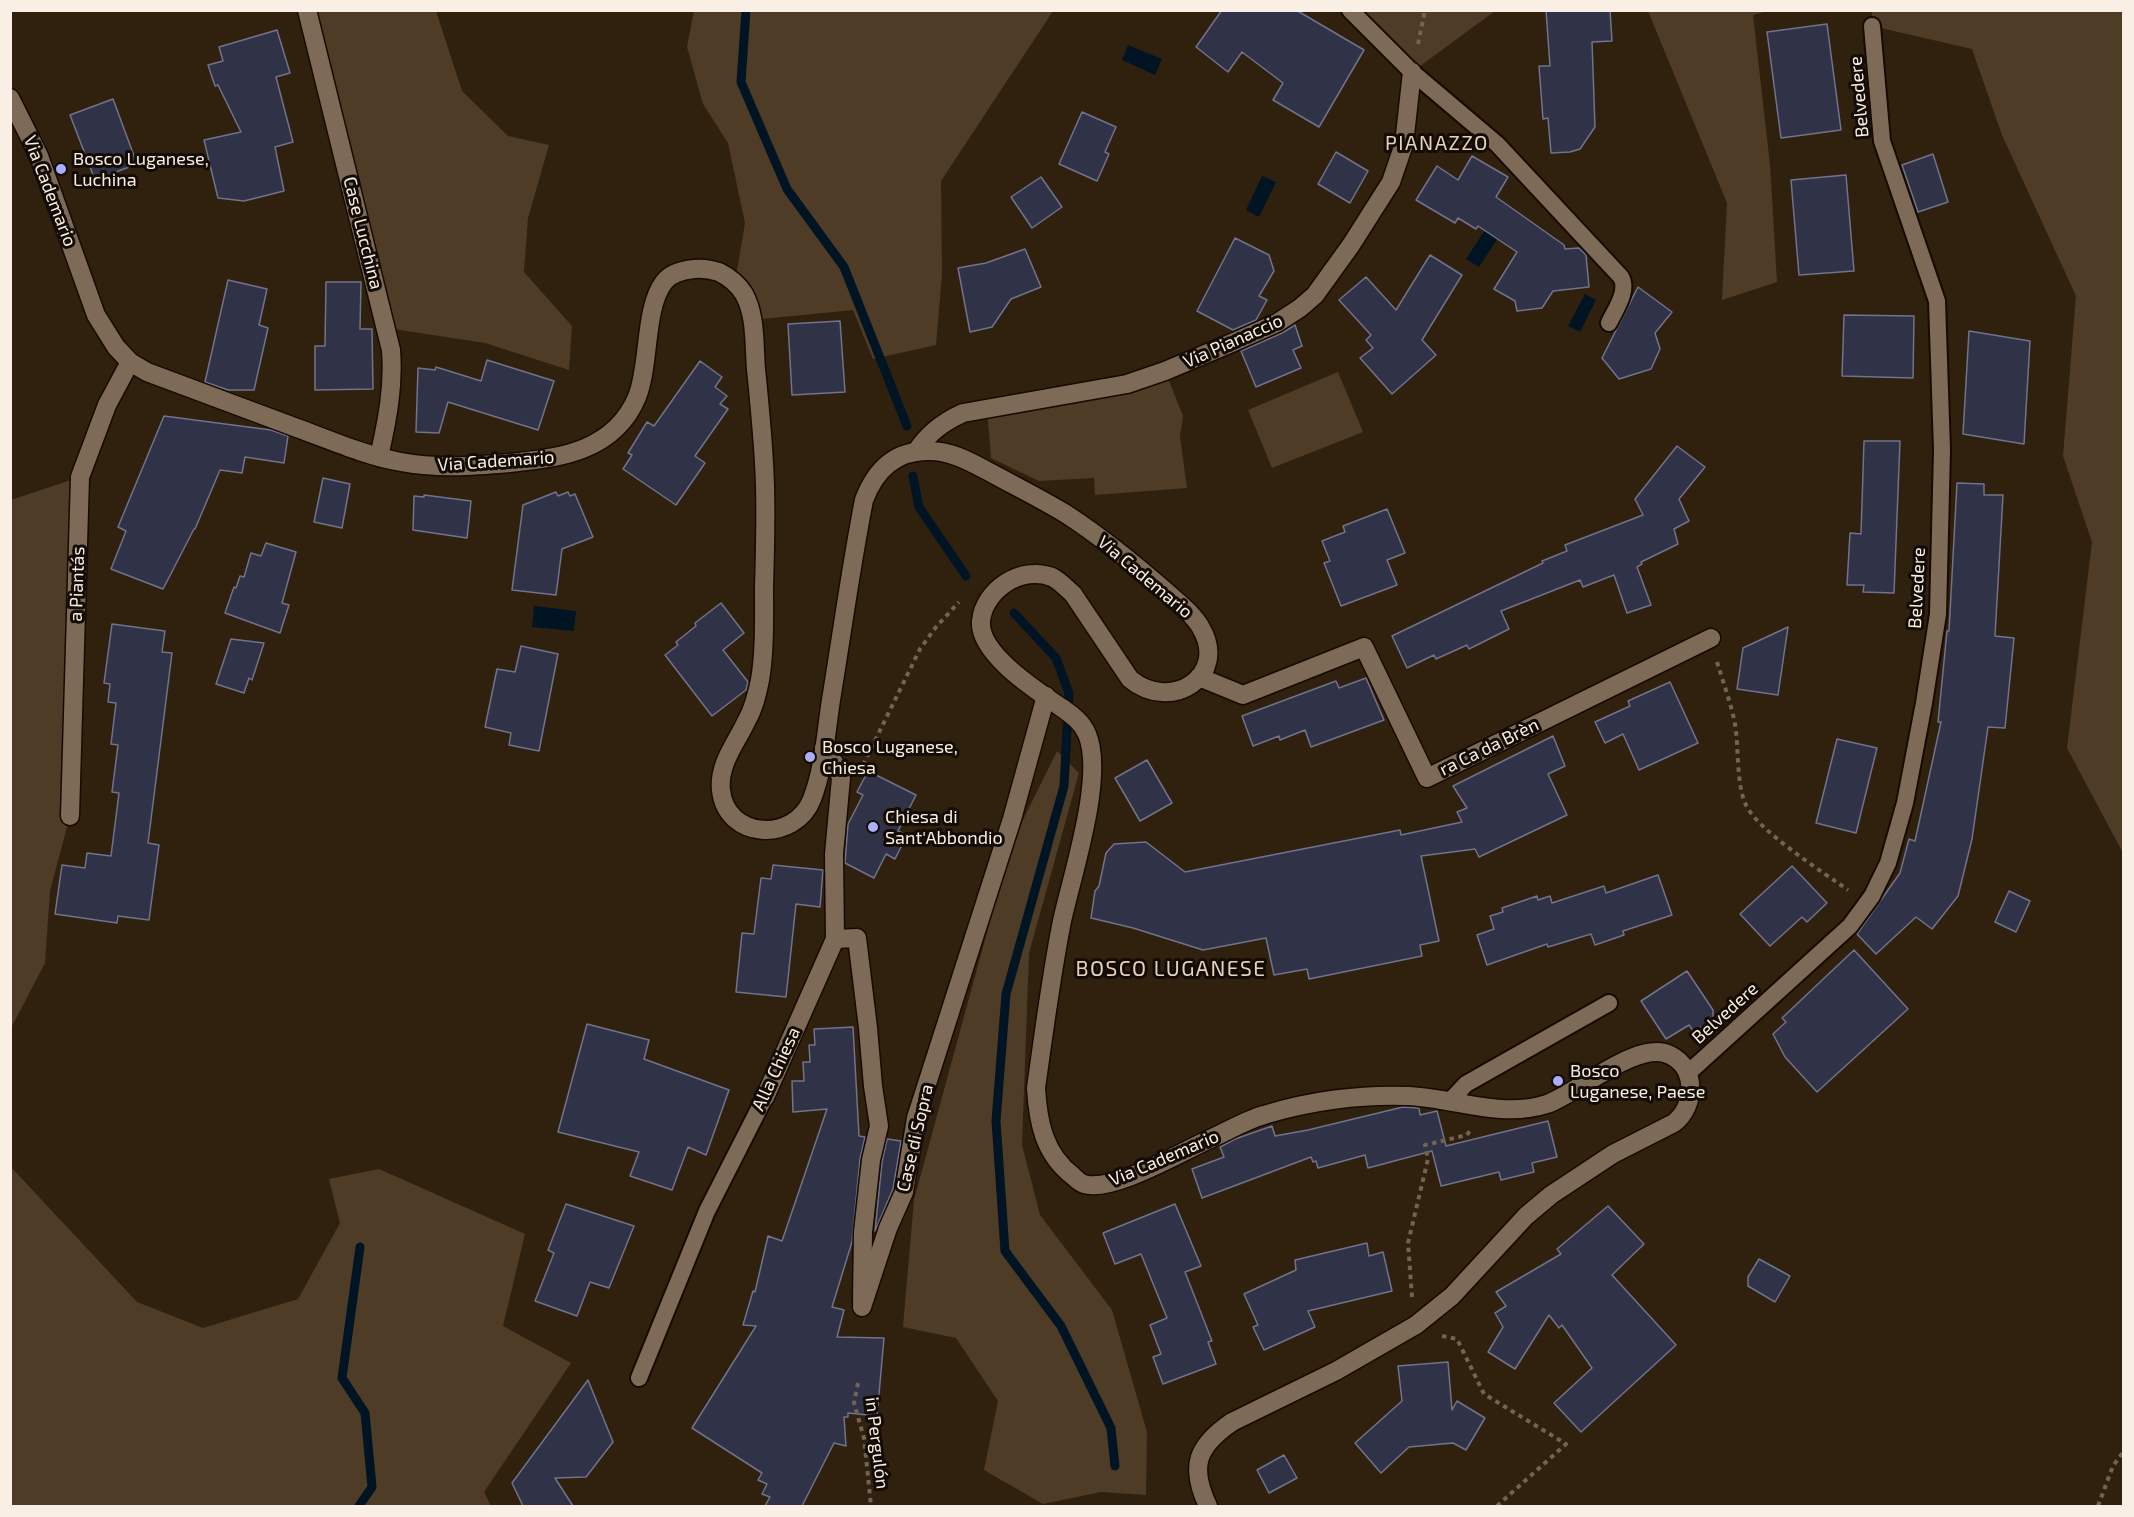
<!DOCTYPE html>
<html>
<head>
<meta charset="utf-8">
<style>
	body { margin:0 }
	#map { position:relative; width:2134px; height:1517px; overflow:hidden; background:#30210f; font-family:"Exo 2",sans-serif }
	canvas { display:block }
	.frame { position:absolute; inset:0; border:12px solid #faefe4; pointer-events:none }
</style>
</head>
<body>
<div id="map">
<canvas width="2134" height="1517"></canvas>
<div class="frame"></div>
</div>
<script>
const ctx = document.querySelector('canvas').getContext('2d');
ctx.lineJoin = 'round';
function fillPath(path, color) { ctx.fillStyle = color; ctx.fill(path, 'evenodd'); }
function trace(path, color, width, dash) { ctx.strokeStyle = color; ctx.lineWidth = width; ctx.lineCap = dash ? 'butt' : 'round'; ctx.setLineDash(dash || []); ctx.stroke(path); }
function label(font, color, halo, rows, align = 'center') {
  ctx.font = font + ' "Exo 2",sans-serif'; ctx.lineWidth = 6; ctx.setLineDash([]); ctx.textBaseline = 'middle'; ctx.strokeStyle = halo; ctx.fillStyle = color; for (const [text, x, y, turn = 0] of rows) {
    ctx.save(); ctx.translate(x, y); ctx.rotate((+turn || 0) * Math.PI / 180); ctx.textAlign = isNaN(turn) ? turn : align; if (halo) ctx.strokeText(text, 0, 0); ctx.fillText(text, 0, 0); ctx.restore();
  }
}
fillPath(new Path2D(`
	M 307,11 L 436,11 L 462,91 L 508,136 L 549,145 L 528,218 L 524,272 L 572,326 L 569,370 L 485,343 L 387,328 Z
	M 694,11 L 1053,11 L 941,181 L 942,274 L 936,345 L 873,359 L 853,310 L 752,320 L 735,283 L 745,223 L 728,143 L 703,104 L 687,47 Z
	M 1350,11 L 1495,11 L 1412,72 Z
	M 1648,11 L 1768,11 L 1753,15 L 1770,165 L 1777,282 L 1722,300 L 1727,203 Z
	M 1872,11 L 2123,11 L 2123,853 L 2067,748 L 2092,542 L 2063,456 L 2076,296 L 2002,135 L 1972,49 L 1872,26 Z
	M 1165,371 L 1183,416 L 1180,437 L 1187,488 L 1095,495 L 1094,478 L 1039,481 L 991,458 L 987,407 Z
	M 1338,372 L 1363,432 L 1272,468 L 1248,410 Z
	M 80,477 L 70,816 L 50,891 L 45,963 L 11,1028 L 11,500 Z
	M 1057,751 L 1079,773 L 1029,953 L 1022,1145 L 1040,1215 L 1112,1310 L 1147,1432 L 1146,1495 L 1101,1492 L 1043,1504 L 984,1470 L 998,1401 L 956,1338 L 903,1327 L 914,1200 L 1001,881 L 1022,822 Z
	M 10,1166 L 137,1302 L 203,1328 L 298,1299 L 340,1223 L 329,1179 L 379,1169 L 525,1234 L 503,1326 L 571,1363 L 484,1492 L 491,1506 L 11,1506 Z`), '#4e3c27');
fillPath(new Path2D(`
	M 1128,45 L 1162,59 L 1155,75 L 1122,60 Z
	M 1262,176 L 1276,182 L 1259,217 L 1246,210 Z
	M 1485,230 L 1498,238 L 1479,267 L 1466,259 Z
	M 1585,294 L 1596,300 L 1580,332 L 1568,326 Z
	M 534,606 L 576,611 L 574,631 L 532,627 Z`), '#001423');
trace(new Path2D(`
	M 746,10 L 741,82 L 787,189 L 844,267 L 907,426
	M 913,476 L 919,507 L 966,576
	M 1014,613 L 1056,658 L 1069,693 L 1064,786 L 1006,994 L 996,1121 L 1005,1251 L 1061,1326 L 1111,1428 L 1115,1466
	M 359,1506 L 372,1487 L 365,1413 L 342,1378 L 360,1247`), '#001423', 9);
const building = new Path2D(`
	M 1222,10 L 1296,10 L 1364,50 L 1319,127 L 1273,100 L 1283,83 L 1242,52 L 1228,72 L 1196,47 Z
	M 1546,10 L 1610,10 L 1612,41 L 1592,42 L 1595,127 L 1580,149 L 1570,152 L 1551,153 L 1548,118 L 1543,119 L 1539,66 L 1550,66 Z
	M 1827,24 L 1841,130 L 1781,138 L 1767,32 Z
	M 277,30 L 290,73 L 276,77 L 293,142 L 275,147 L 284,191 L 244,201 L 218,198 L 204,140 L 241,132 L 218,85 L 215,86 L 208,65 L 223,61 L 219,47 Z
	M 113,99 L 137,164 L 95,180 L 70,115 Z
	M 1082,112 L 1116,127 L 1105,152 L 1109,154 L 1097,181 L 1059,164 Z
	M 1336,152 L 1368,171 L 1350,203 L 1318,184 Z
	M 1933,154 L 1948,202 L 1918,212 L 1902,165 Z
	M 1472,156 L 1508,177 L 1496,197 L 1564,245 L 1565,249 L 1579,248 L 1586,255 L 1589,287 L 1553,291 L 1542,308 L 1517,311 L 1515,301 L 1494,289 L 1517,252 L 1478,226 L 1476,229 L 1458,218 L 1455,223 L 1416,200 L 1437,166 L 1458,180 Z
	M 1846,175 L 1854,271 L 1799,275 L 1791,180 Z
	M 1041,177 L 1062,207 L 1032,228 L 1011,197 Z
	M 1235,238 L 1269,255 L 1274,271 L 1259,296 L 1267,300 L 1256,320 L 1233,330 L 1197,311 Z
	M 1025,249 L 1041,287 L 1011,299 L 992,327 L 970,332 L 958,268 L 986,263 Z
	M 1430,255 L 1462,275 L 1422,340 L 1436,355 L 1392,394 L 1360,358 L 1373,348 L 1366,340 L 1371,335 L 1339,300 L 1366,277 L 1396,310 Z
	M 228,280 L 267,289 L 259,325 L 268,328 L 254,390 L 228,390 L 205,382 Z
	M 326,282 L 361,282 L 360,329 L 372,329 L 373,389 L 315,390 L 315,346 L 325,346 Z
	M 1638,287 L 1672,312 L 1655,333 L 1660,349 L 1651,369 L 1619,379 L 1602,358 Z
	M 1844,315 L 1914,316 L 1913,378 L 1842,376 Z
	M 840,321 L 845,392 L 792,395 L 788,324 Z
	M 1295,325 L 1302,346 L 1293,350 L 1301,368 L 1256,387 L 1241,351 L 1282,333 Z
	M 1969,331 L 2030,341 L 2024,444 L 1963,434 Z
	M 487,360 L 554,381 L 538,430 L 448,402 L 439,433 L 416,432 L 418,368 L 435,370 L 436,367 L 481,381 Z
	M 700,361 L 722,377 L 715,387 L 727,396 L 720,404 L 728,409 L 695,456 L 705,463 L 676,505 L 623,469 L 632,455 L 628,453 L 647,422 L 654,426 Z
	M 164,416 L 271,430 L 288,436 L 284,463 L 245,457 L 242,473 L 220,470 L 195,529 L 194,529 L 163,589 L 111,569 L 126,531 L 118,527 Z
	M 1864,441 L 1900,441 L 1894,593 L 1863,592 L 1864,585 L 1847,585 L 1850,533 L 1861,534 Z
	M 1677,446 L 1705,467 L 1679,499 L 1689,521 L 1674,529 L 1678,544 L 1641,562 L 1642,564 L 1637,567 L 1651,605 L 1627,613 L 1614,575 L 1583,587 L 1580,580 L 1501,611 L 1509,629 L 1469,649 L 1467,645 L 1436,659 L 1434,655 L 1407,668 L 1392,636 L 1543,563 L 1542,561 L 1567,551 L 1565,545 L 1643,515 L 1635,499 Z
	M 323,478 L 350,484 L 342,528 L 314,522 Z
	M 1957,483 L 1984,484 L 1984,495 L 2003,495 L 1995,636 L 2014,638 L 2005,728 L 1988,727 L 1972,839 L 1958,896 L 1932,929 L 1916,917 L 1876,954 L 1857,934 L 1900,873 L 1909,839 L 1915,841 L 1941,722 L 1938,722 L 1947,631 L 1949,631 Z
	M 556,492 L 558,496 L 568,492 L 570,496 L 575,494 L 593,537 L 562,549 L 556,595 L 512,590 L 523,505 Z
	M 424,495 L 471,501 L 467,538 L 413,530 L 414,496 L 424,497 Z
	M 1387,509 L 1405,553 L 1387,560 L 1397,585 L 1341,606 L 1324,563 L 1330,561 L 1322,541 L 1345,532 L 1343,526 Z
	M 266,543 L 296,552 L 282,603 L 289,605 L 280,633 L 225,613 L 234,587 L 236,588 L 240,576 L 244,577 L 251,553 L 261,556 Z
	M 721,603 L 744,633 L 723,650 L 748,682 L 746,690 L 712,716 L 665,655 L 678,645 L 676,642 L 696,626 L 695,623 Z
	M 112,624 L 165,631 L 162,652 L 172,653 L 148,843 L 159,845 L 149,920 L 118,916 L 117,923 L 55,914 L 62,865 L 85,868 L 87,853 L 111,856 L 119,793 L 112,792 L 118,745 L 111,744 L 116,703 L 108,702 L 110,684 L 104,683 Z
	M 1788,627 L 1778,695 L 1737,689 L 1743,648 Z
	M 231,639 L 264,643 L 252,680 L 249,678 L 244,693 L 216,684 Z
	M 521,646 L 558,654 L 539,751 L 509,745 L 511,733 L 485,727 L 497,669 L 515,672 Z
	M 1366,678 L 1384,720 L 1311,747 L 1305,730 L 1280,740 L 1279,736 L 1253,746 L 1242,716 L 1336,681 L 1339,688 Z
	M 1670,682 L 1698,743 L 1639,770 L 1623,734 L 1605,743 L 1595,722 L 1630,706 L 1628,701 Z
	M 1553,736 L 1565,766 L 1548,774 L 1567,815 L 1479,857 L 1475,849 L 1421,856 L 1439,941 L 1420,945 L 1422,956 L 1309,979 L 1307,969 L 1274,975 L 1266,938 L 1203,950 L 1133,928 L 1091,918 L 1095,891 L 1099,886 L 1106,853 L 1114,844 L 1146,842 L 1185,872 L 1400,830 L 1401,835 L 1462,822 L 1457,812 L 1467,808 L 1453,786 Z
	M 1837,739 L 1877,748 L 1856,833 L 1816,823 Z
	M 1147,760 L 1172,803 L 1140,821 L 1115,778 Z
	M 868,771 L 916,795 L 898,831 L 907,835 L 895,859 L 886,854 L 874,878 L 845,863 L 848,824 L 863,795 L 857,792 Z
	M 773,865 L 823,870 L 820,907 L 796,904 L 786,997 L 736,992 L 742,933 L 754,934 L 761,878 L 771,879 Z
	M 1792,866 L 1827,903 L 1807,922 L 1802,917 L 1770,946 L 1740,914 Z
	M 1658,875 L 1672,915 L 1623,931 L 1624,935 L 1595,945 L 1591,934 L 1548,947 L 1547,944 L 1487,965 L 1477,935 L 1494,929 L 1490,916 L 1503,912 L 1502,908 L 1537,896 L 1538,900 L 1550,896 L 1552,903 L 1604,886 L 1606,893 Z
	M 2009,891 L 2030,901 L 2016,932 L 1995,922 Z
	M 1854,950 L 1908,1009 L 1817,1092 L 1785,1057 L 1773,1034 L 1786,1022 L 1782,1018 Z
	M 1687,971 L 1713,1010 L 1713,1020 L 1694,1032 L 1689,1025 L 1666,1039 L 1641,1001 Z
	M 587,1024 L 649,1040 L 644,1059 L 729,1090 L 706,1155 L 688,1147 L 672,1190 L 630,1176 L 639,1152 L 558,1132 Z
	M 853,1027 L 859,1136 L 865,1137 L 860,1159 L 852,1242 L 832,1307 L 844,1310 L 837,1337 L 884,1338 L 877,1416 L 848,1413 L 848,1417 L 844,1417 L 846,1446 L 834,1443 L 802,1506 L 765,1506 L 770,1497 L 762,1494 L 767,1484 L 758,1480 L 762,1473 L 692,1428 L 756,1326 L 743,1325 L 753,1291 L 755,1292 L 768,1236 L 782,1241 L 827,1109 L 793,1112 L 792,1081 L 804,1081 L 803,1062 L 810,1062 L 809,1045 L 815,1045 L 814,1029 Z
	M 1403,1107 L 1419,1108 L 1420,1115 L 1437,1111 L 1446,1146 L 1548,1121 L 1557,1157 L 1532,1163 L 1534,1172 L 1501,1180 L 1499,1172 L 1441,1186 L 1432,1151 L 1368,1168 L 1365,1155 L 1318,1168 L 1316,1161 L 1313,1162 L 1311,1157 L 1202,1198 L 1192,1169 L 1224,1157 L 1220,1147 L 1235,1139 L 1272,1126 L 1275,1136 L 1308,1130 Z
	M 887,1139 L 901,1141 L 893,1189 L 875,1231 L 882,1162 Z
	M 566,1204 L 634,1226 L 609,1288 L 590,1282 L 577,1316 L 535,1301 L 554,1253 L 548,1250 Z
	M 1175,1204 L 1201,1266 L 1185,1272 L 1212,1341 L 1208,1342 L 1216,1364 L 1163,1384 L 1153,1357 L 1161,1354 L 1150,1325 L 1167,1318 L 1141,1254 L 1115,1264 L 1103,1233 Z
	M 1608,1206 L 1644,1244 L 1612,1275 L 1676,1345 L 1581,1432 L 1554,1403 L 1592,1368 L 1562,1325 L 1559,1328 L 1549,1315 L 1515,1369 L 1488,1352 L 1503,1327 L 1495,1313 L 1506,1306 L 1496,1292 L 1561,1254 L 1557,1249 Z
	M 1367,1243 L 1369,1256 L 1383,1252 L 1392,1291 L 1308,1311 L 1315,1327 L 1264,1350 L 1253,1327 L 1258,1325 L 1244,1294 L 1296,1270 L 1295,1260 Z
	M 1759,1259 L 1790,1276 L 1775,1302 L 1748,1286 L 1748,1277 Z
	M 1448,1362 L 1452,1410 L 1457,1401 L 1485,1418 L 1466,1450 L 1453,1443 L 1409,1447 L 1381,1473 L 1355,1443 L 1402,1401 L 1398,1366 Z
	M 588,1380 L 613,1442 L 586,1477 L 555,1478 L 573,1506 L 523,1506 L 512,1483 Z
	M 1284,1455 L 1297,1478 L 1269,1493 L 1257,1470 Z`);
fillPath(building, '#303247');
trace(building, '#70738b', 1.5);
const service = new Path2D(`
	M 1350,10 L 1412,72 L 1497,144 L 1621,277 C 1629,291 1615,310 1609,323
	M 1687,1074 L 1850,926 L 1872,896 L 1888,863 L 1905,803 L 1924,703 L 1938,614 L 1942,450 L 1937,301 L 1882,141 L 1872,26
	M 1450,1101 L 1466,1084 L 1609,1003
	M 639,1378 L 707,1211 L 765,1097`);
const pedestrian = new Path2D(`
	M 835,939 L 857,938 L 868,1028 L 873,1086 L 879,1126 L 871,1160 L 863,1232 L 862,1302`);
const minor = new Path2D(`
	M 307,10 L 391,350 C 394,387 387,421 379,457
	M 916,452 C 928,433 943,422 963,413 L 1127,384 L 1165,371 L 1234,342 L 1277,323 L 1300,308 L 1315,295 L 1351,245 L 1391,182 L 1404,144 L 1412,72
	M 1199,677 L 1243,695 L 1364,647 L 1427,778 L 1711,638
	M 70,816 L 80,477 L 107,405 L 130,362
	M 765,1097 L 835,939 L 834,854 L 841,778 L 837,767 L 824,748
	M 862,1307 L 888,1228 L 904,1192 L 916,1118 L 1012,819 L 1046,696`);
const tertiary = new Path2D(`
	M 10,98 L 39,156 L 96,315 L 116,347 L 130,362 L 147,372 C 197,391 247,409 297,428 C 330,440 366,456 401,462 C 437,469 474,466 510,463 C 536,460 561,458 585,448 C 609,438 627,421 637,397 C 650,365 644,308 664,282 C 671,273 683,270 694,269 C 703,268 710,269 719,272 C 729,277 738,284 744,294 C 756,315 754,345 756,369 C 760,408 764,447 765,486 C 766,520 765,554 764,588 C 764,618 765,650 760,680 C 757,694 754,708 747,720 C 737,742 718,764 721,790 C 726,840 795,843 812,799 C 824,768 826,732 831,700 C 842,633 851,566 864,500 C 875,471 894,451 927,451 C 952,450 974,464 995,475 C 1019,488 1043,500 1066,514 C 1103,538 1137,566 1170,595 C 1181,605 1194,615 1201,628 C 1229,676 1171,713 1130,679 L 1073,594 C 1066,588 1060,581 1052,577 C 1021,565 984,590 981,621 C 978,654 1039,692 1062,708 C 1072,715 1082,722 1087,734 C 1105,776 1072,875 1062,921 C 1051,976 1044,1032 1036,1088 C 1038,1122 1044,1154 1073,1176 C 1076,1179 1080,1183 1084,1184 C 1112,1193 1183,1151 1210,1139 C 1228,1131 1246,1120 1264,1115 C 1309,1101 1361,1094 1408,1096 C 1455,1098 1500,1119 1547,1104 C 1578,1093 1638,1039 1670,1055 C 1697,1068 1696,1106 1674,1123 L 1613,1154 L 1551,1195 L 1526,1216 L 1452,1296 L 1416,1325 L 1336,1371 L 1232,1422 C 1197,1446 1189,1466 1208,1506`);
trace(service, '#180a00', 20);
trace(pedestrian, '#180a00', 21);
trace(minor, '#180a00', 21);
trace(tertiary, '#180a00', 21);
trace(new Path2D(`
	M 1418,44 L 1425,10
	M 1717,662 C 1723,682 1731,703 1735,724 C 1739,747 1736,785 1746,805 C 1757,830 1824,873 1848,890
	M 863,765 L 920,649 L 936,627 L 959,602
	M 1412,1297 L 1408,1243 L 1428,1159 L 1425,1145 L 1467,1135 L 1471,1129
	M 1442,1336 L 1457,1339 L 1484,1394 L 1566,1444 L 1497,1506
	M 858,1383 L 854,1403 L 864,1438 L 871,1506
	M 2098,1506 L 2113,1466 L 2124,1451`), '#726454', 4, [4.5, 4.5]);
trace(service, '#7d6b57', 16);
trace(pedestrian, '#7d6b57', 18);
trace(minor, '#7d6b57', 18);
trace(tertiary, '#7d6b57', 18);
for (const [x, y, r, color] of [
	[61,169,6,"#abaffb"],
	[810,757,6,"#abaffb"],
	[873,827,6,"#abaffb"],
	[1558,1081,6,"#abaffb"]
]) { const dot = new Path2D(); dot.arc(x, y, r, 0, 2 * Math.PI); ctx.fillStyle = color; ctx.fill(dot); trace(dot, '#130c05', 2); }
label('18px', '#faefe4', '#130c05', [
	["Belvedere",1859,97,-95],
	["Via Cademario",50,191,69],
	["Case Lucchina",363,233,76],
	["Via Pianaccio",1233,341,-24],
	["Via Cademario",496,461,-4],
	["Via Cademario",1145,577,40],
	["a Piantás",77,584,-88],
	["Belvedere",1917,588,-87],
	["ra Ca da Brèn",1489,747,-26],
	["Belvedere",1725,1013,-42],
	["Alla Chiesa",776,1069,-65],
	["Case di Sopra",915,1138,-77],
	["Via Cademario",1164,1158,-23],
	["in Pergulón",877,1443,83]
]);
label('18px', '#faefe4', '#130c05', [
	["Bosco Luganese,",73,159],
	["Luchina",73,180],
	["Bosco Luganese,",822,747],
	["Chiesa",822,768],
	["Chiesa di",885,817],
	["Sant'Abbondio",885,838],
	["Bosco",1570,1071],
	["Luganese, Paese",1570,1092]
], 'left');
ctx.letterSpacing = '1.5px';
label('20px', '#e7d2bc', '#130c05', [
	["PIANAZZO",1437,143]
]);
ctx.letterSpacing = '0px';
ctx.letterSpacing = '1.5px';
label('21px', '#e7d2bc', '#130c05', [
	["BOSCO LUGANESE",1171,969]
]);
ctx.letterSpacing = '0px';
</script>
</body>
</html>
